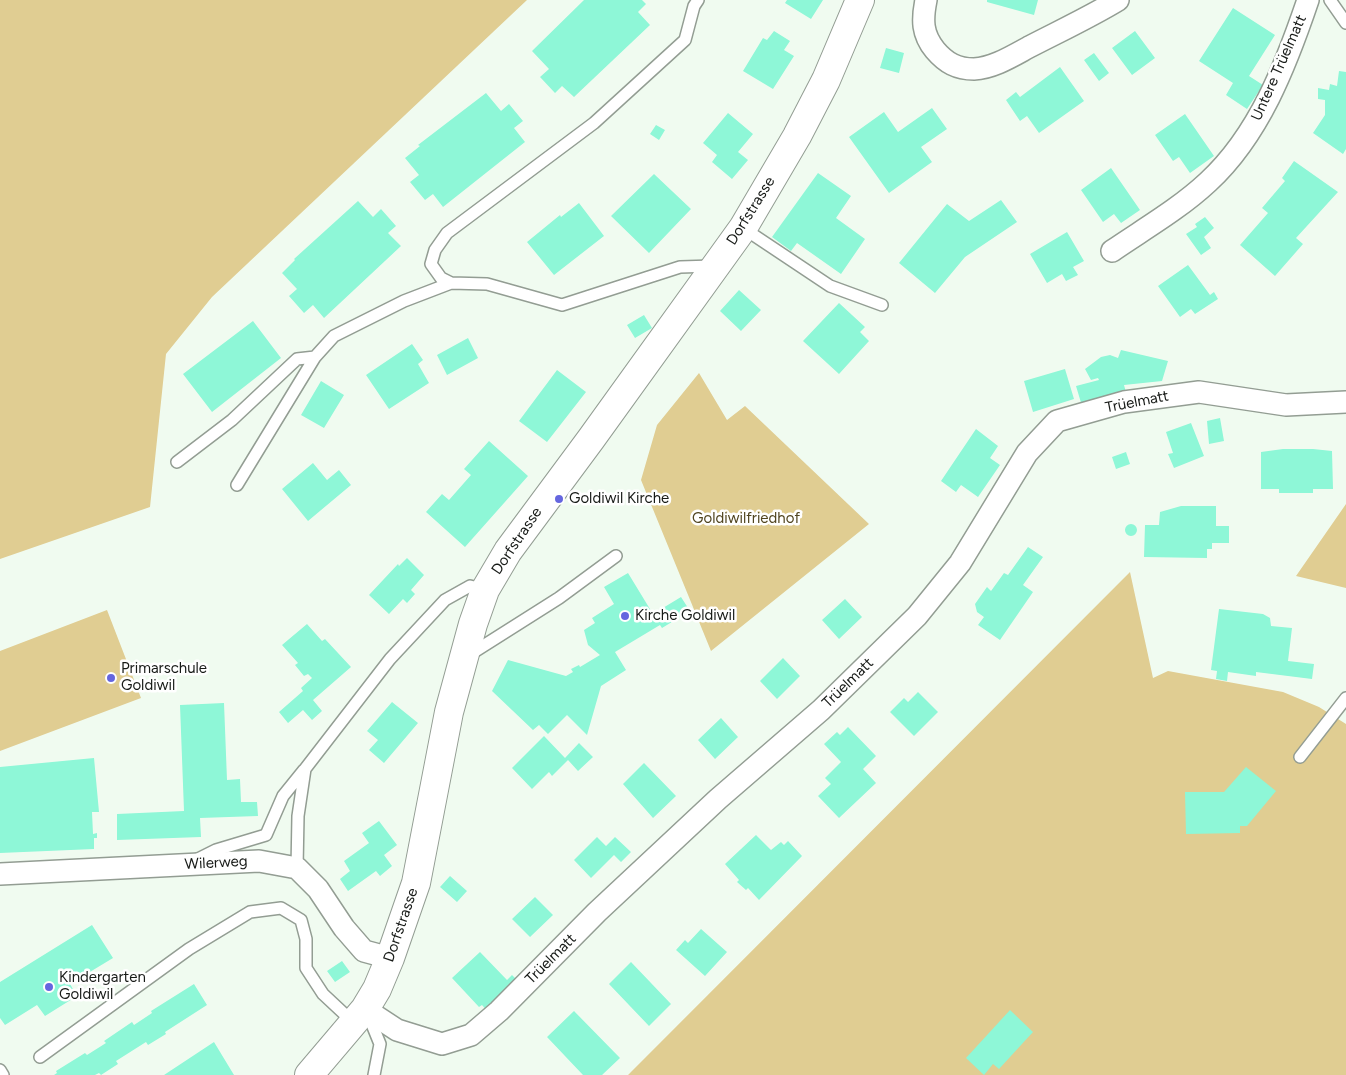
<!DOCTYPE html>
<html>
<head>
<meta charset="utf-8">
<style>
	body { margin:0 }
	canvas { display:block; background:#f0fbf0 }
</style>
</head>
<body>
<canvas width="1346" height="1075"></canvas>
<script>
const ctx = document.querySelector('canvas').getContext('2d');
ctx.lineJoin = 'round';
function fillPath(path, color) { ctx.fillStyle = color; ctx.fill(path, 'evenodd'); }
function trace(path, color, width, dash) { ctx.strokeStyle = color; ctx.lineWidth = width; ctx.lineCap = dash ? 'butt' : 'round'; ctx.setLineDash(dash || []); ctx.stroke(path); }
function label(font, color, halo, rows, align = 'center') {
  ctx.font = font + ' Figtree,sans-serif'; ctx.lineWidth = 5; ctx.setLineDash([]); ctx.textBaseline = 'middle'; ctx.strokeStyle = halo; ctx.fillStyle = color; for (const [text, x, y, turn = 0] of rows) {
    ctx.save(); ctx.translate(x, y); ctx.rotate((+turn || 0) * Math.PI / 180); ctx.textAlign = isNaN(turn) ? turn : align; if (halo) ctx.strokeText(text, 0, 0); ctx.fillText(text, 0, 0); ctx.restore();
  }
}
fillPath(new Path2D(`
	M 0,0 L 527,0 L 212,297 L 166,354 L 150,507 L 0,559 Z
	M 699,373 L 727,420 L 745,406 L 869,524 L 711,651 L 641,480 L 657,425 Z
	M 1346,504 L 1346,588 L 1296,576 Z
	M 1130,572 L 1153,678 L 1168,671 L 1283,692 L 1319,707 L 1346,724 L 1346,1075 L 628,1075 Z
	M 107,610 L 141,698 L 0,751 L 0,651 Z`), '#e0cd92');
fillPath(new Path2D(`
	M 584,0 L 642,0 L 646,4 L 638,12 L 650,25 L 574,97 L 562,86 L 555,93 L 540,77 L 549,69 L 532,51 Z
	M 787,0 L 823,0 L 811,19 L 785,3 Z
	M 987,0 L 1038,0 L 1034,15 L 987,2 Z
	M 1233,8 L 1275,35 L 1249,76 L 1263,85 L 1247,109 L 1226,95 L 1233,83 L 1199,61 Z
	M 774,31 L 790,41 L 784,50 L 794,56 L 773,89 L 743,71 L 763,38 L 767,40 Z
	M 1135,31 L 1155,58 L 1132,75 L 1112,48 Z
	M 886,48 L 904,53 L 899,73 L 880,68 Z
	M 1094,53 L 1109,73 L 1099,81 L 1084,60 Z
	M 1060,67 L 1084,101 L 1039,133 L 1027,116 L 1020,121 L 1006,100 L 1016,92 L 1020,97 Z
	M 1339,71 L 1346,72 L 1346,149 L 1343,154 L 1313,133 L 1325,115 L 1325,100 L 1318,99 L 1318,88 L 1329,90 L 1330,84 L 1337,86 Z
	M 486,93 L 501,111 L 509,104 L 523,121 L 514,128 L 525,142 L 443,207 L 433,194 L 425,200 L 410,182 L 419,175 L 405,158 L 420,146 L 418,145 Z
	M 932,108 L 947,129 L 921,147 L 932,162 L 889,193 L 849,137 L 884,112 L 898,132 Z
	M 728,113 L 753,134 L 738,152 L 748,160 L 732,179 L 712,162 L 717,155 L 703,143 Z
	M 1185,114 L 1214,156 L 1190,173 L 1179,157 L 1173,161 L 1155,135 Z
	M 656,125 L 665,130 L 659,140 L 650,134 Z
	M 1294,161 L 1338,192 L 1296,238 L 1303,244 L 1275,276 L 1240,245 L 1268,213 L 1262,208 L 1285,181 L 1282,178 Z
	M 1111,168 L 1140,210 L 1121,223 L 1114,214 L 1103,222 L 1081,190 Z
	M 818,173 L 851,196 L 836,218 L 865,239 L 841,274 L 797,243 L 791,251 L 772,237 Z
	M 654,174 L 691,209 L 649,253 L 611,216 Z
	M 1001,200 L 1017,222 L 965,257 L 935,293 L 899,263 L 947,204 L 969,221 Z
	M 358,201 L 373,217 L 381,209 L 396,226 L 388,233 L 401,246 L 324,318 L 313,305 L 304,313 L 289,296 L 297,289 L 282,273 L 295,260 L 294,259 Z
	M 579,203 L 604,236 L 554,275 L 527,242 L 560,215 L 561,217 Z
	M 1205,217 L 1214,228 L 1204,237 L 1211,248 L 1201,255 L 1186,234 L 1197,227 L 1195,224 Z
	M 1067,232 L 1084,261 L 1073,267 L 1078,275 L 1066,281 L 1062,274 L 1047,283 L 1030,254 Z
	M 1188,265 L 1210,295 L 1214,292 L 1218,299 L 1195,314 L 1191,309 L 1180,317 L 1158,286 Z
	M 739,290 L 761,310 L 741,331 L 720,311 Z
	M 839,303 L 865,327 L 860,332 L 869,341 L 839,374 L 803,341 Z
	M 644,315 L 652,328 L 635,338 L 627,325 Z
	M 253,321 L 281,358 L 212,412 L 183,374 Z
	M 468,338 L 478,358 L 447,375 L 437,355 Z
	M 412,344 L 423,360 L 418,364 L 429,383 L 389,409 L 366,375 Z
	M 1121,350 L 1168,361 L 1162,381 L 1124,385 L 1127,396 L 1082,406 L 1076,386 L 1099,380 L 1098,378 L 1091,380 L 1085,369 L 1101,357 L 1110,355 L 1118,358 Z
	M 1065,369 L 1074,399 L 1033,412 L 1024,381 Z
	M 557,370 L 586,392 L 547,442 L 519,421 Z
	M 321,381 L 344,395 L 324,428 L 301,415 Z
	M 1220,418 L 1224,441 L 1209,444 L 1207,421 Z
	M 1191,423 L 1204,456 L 1174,468 L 1168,454 L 1173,453 L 1166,432 Z
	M 976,429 L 998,446 L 990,458 L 1000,465 L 978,497 L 961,485 L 956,492 L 941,481 Z
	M 489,441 L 528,476 L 465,547 L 426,512 L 442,494 L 449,500 L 471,475 L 464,469 Z
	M 1283,449 L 1313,449 L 1332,451 L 1333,489 L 1313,489 L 1313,493 L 1279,493 L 1279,489 L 1261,489 L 1261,452 Z
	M 1126,452 L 1130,464 L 1116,469 L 1112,457 Z
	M 313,463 L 327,480 L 339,470 L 351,485 L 308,521 L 282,489 Z
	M 1181,506 L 1216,506 L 1216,526 L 1229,526 L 1229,543 L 1212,543 L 1212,549 L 1207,549 L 1207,558 L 1144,557 L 1145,525 L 1159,525 L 1160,512 Z
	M1125 530a6 6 0 1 1 12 0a6 6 0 1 1-12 0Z
	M 1028,547 L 1043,557 L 1023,585 L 1033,592 L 1000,640 L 978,625 L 984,617 L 977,612 L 975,604 L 987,587 L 991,591 L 1004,573 L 1008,575 Z
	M 407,558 L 424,575 L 411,590 L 415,594 L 407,603 L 403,599 L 389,614 L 369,595 L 398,564 L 399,566 Z
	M 628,573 L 653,614 L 681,597 L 690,611 L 662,628 L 660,625 L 615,652 L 626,670 L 601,686 L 587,735 L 567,715 L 548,734 L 539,725 L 533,730 L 492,691 L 508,660 L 566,676 L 573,672 L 571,669 L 579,665 L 580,667 L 600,655 L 588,645 L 584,630 L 595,623 L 592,618 L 614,604 L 604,587 Z
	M 845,599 L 862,617 L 839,639 L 822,620 Z
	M 1219,609 L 1263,614 L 1270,618 L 1271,626 L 1292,628 L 1288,661 L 1314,664 L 1312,679 L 1256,672 L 1256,676 L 1228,672 L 1227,681 L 1216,679 L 1217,671 L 1211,670 Z
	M 307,624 L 322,641 L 325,639 L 351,667 L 313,700 L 322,711 L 312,720 L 303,710 L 288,723 L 279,712 L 303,691 L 301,688 L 312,678 L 308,674 L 304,676 L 295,665 L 298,663 L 282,645 Z
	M 783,658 L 800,676 L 777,699 L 760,681 Z
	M 918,692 L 938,712 L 914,736 L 890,712 L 904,698 L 908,702 Z
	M 392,702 L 418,723 L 384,763 L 369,750 L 378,740 L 367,731 Z
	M 224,703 L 227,780 L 240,779 L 241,802 L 257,802 L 258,816 L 200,818 L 201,837 L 117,840 L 117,814 L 184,811 L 180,705 Z
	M 721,718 L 738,737 L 715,759 L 698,740 Z
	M 848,727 L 876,756 L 863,769 L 876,783 L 839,818 L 818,796 L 831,784 L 825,778 L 841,762 L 824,744 L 837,732 L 840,735 Z
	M 544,736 L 565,758 L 579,743 L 593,757 L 578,771 L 568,760 L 552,776 L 549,772 L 532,789 L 512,768 Z
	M 94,758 L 99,812 L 92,812 L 93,834 L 97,833 L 97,838 L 94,838 L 94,849 L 0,853 L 0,767 Z
	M 644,763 L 676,796 L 653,818 L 623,784 Z
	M 1246,767 L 1276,791 L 1247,826 L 1240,826 L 1240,833 L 1186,834 L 1185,792 L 1224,792 Z
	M 379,821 L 397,845 L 384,855 L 392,866 L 380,876 L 376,871 L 348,891 L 340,879 L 350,871 L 344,861 L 369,843 L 362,833 Z
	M 756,835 L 771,850 L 781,842 L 784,845 L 788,841 L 802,856 L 759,900 L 748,888 L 746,890 L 737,882 L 739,880 L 725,864 Z
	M 597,837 L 606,846 L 615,837 L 631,852 L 621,862 L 614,855 L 591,878 L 574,860 Z
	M 450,876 L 467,891 L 457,902 L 440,887 Z
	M 535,897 L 553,915 L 530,937 L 512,919 Z
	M 92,925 L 113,958 L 70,984 L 77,996 L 45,1016 L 37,1005 L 5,1025 L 0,1018 L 0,982 Z
	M 701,929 L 727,952 L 705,976 L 676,950 L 685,940 L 688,943 Z
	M 480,952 L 507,980 L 512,975 L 520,983 L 489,1013 L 482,1005 L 479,1007 L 452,978 Z
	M 342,961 L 350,972 L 335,982 L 327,971 Z
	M 631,962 L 671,1004 L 649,1026 L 609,984 Z
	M 194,984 L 207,1005 L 165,1032 L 166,1034 L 148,1045 L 146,1042 L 116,1061 L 118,1064 L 101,1075 L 99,1073 L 95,1075 L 54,1075 L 57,1073 L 56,1071 L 85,1053 L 87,1055 L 106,1043 L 104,1041 L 132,1022 L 134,1025 L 152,1013 L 151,1011 Z
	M 1010,1010 L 1033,1032 L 999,1069 L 993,1064 L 984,1075 L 966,1058 Z
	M 574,1011 L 620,1058 L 602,1075 L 583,1075 L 547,1037 Z
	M 214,1042 L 234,1075 L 164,1075 Z`), '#8ef7d7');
const lane = new Path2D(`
	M 1330,0 L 1346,23
	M 743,228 L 830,286 L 882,305
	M 451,283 L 441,278 L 431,264 L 435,250 L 447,233 L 594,123 L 685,40 L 694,6 L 698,0
	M 177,462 L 232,420 L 297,359 L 315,357
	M 237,485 L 315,357 L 334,336 L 404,301 L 451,283 L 487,284 L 562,305 L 680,267 L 713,266
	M 469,655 L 559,598 L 616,556
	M 1300,757 L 1346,698
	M 198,859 L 216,850 L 266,835 L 283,796 L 304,770
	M 297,868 L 298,816 L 305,769 L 390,659 L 445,600 L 470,586 L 485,590
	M 367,1012 L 380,1044 L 374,1075
	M 40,1057 L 189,949 L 250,912 L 281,908 L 301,920 L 306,939 L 306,968 L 323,994 L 354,1023
	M 0,1070 L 3,1075`);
const street = new Path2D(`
	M 926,0 C 922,20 922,34 935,50 C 946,63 957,69 974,69 C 994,68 1014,55 1031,46 C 1060,31 1090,17 1118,0
	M 1112,251 C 1144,229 1179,209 1208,182 C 1259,135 1286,65 1308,0
	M 0,874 L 259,861 L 297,868 L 318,889 L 344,928 L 364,951 L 390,958
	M 365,1009 L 397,1030 L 442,1044 L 471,1035 L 499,1011 L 597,912 L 718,799 L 821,710 L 917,616 L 960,563 L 1027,453 L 1057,421 L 1124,402 L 1199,392 L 1286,405 L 1346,402`);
const secondary = new Path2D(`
	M 309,1075 L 365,1009 L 377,989 L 390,958 L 416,883 L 449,712 L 473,624 L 485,590 L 508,551 L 591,439 L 743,228 L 797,136 L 826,80 L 860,0`);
trace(lane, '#939d93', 14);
trace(street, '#939d93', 24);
trace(secondary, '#939d93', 30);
trace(lane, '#fff', 11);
trace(street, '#fff', 21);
trace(secondary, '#fff', 28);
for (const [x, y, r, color] of [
	[559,499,5,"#6566df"],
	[625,616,5,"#6566df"],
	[111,678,5,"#6566df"],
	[49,987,5,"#6566df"]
]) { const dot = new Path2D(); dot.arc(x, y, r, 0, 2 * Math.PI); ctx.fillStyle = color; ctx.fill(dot); trace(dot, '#fff', 2); }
label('15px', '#171a17', '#fff', [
	["Untere Trüelmatt",1279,68,-66],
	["Dorfstrasse",751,211,-58],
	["Trüelmatt",1137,402,-11],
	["Dorfstrasse",517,541,-56],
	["Trüelmatt",848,683,-44],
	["Wilerweg",216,863,-3],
	["Dorfstrasse",401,925,-71],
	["Trüelmatt",551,959,-45]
]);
label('15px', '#171a17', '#fff', [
	["Goldiwil Kirche",569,499],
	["Kirche Goldiwil",635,616],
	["Primarschule",121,669],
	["Goldiwil",121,686],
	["Kindergarten",59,978],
	["Goldiwil",59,995]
], 'left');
label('15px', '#50441f', '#fff', [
	["Goldiwilfriedhof",746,519]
]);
</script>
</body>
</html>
